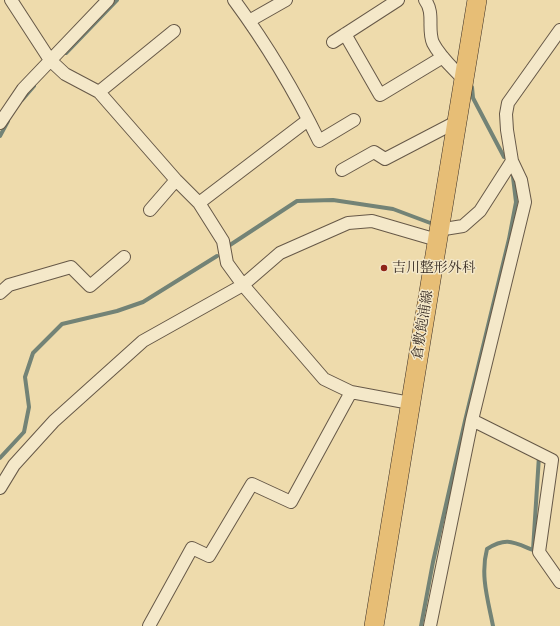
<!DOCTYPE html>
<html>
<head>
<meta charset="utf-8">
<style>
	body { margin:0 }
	canvas { display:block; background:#eedbac }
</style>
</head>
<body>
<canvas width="560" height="626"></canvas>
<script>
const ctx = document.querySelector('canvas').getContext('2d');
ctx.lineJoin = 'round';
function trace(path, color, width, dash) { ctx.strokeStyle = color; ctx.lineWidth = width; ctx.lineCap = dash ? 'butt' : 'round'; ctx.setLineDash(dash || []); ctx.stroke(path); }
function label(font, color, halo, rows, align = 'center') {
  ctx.font = font + ' "Old Standard TT","Noto Serif JP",serif'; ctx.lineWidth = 3; ctx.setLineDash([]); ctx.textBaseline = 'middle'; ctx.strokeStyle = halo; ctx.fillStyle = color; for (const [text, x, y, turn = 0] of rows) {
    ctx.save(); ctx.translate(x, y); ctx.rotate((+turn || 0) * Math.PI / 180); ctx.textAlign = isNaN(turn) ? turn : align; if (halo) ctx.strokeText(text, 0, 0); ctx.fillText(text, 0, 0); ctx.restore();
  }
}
trace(new Path2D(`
	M 66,53 L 117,0
	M 472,87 L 473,98 L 504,157
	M 22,100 L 34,86
	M 0,136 L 8,121
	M 230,245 L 297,201 L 333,200 L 393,209 L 433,224
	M 0,458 L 24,432 L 29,407 L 25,377 L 33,353 L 62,324 L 117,311 L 143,302 L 217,256
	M 421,626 L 433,562 L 465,421 L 509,239 L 516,202 L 513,177
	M 493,626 C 488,600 480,575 487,549 C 506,537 513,542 533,550 L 539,456`), '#738376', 4);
const minor = new Path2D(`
	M 11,0 L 50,60 L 65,74 L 99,92 L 176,180 L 199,203 L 223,241 L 227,263 L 243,285 L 324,379 L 351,392 L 410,403
	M 234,0 C 265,42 296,94 319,141 L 354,120
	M 425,0 C 435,13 427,29 433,43 C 440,57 453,68 463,79
	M 249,21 L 286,0
	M 345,34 L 380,95 L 443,57
	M 333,42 L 398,0
	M 99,92 L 174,31
	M 0,123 L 23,89 L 108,0
	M 342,170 L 374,152 L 385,159 L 456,122
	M 199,203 L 308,120
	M 150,210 L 176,180
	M 438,230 L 463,226 L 480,211 L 512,161
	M 0,293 L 9,285 L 71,267 L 90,286 L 124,257
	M 472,420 L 552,460 L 539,552 L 560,582
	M 0,488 L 14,465 L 54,421 L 143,341 L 243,285 L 280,253 L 348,223 L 372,221 L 437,240
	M 149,626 L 192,548 L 209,556 L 252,484 L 291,502 L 351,392
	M 430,626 L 472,420 L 525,202 L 521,180 L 512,161 L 507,130 L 506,114 L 508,103 L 560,30`);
const primary = new Path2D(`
	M 374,626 L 477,0`);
trace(minor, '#675948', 14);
trace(primary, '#3a2e26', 20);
trace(minor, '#f4e8c9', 12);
trace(primary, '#e7be76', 19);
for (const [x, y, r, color] of [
	[384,268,4,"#8f2418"]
]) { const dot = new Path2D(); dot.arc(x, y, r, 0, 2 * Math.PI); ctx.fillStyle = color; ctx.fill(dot); trace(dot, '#f4e8c9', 1.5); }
label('14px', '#3a2e26', '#f4e8c9', [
	["吉川整形外科",392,268]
], 'left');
label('14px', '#3a2e26', '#f4e8c9', [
	["倉敷飽浦線",423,325,-81]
]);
</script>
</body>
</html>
